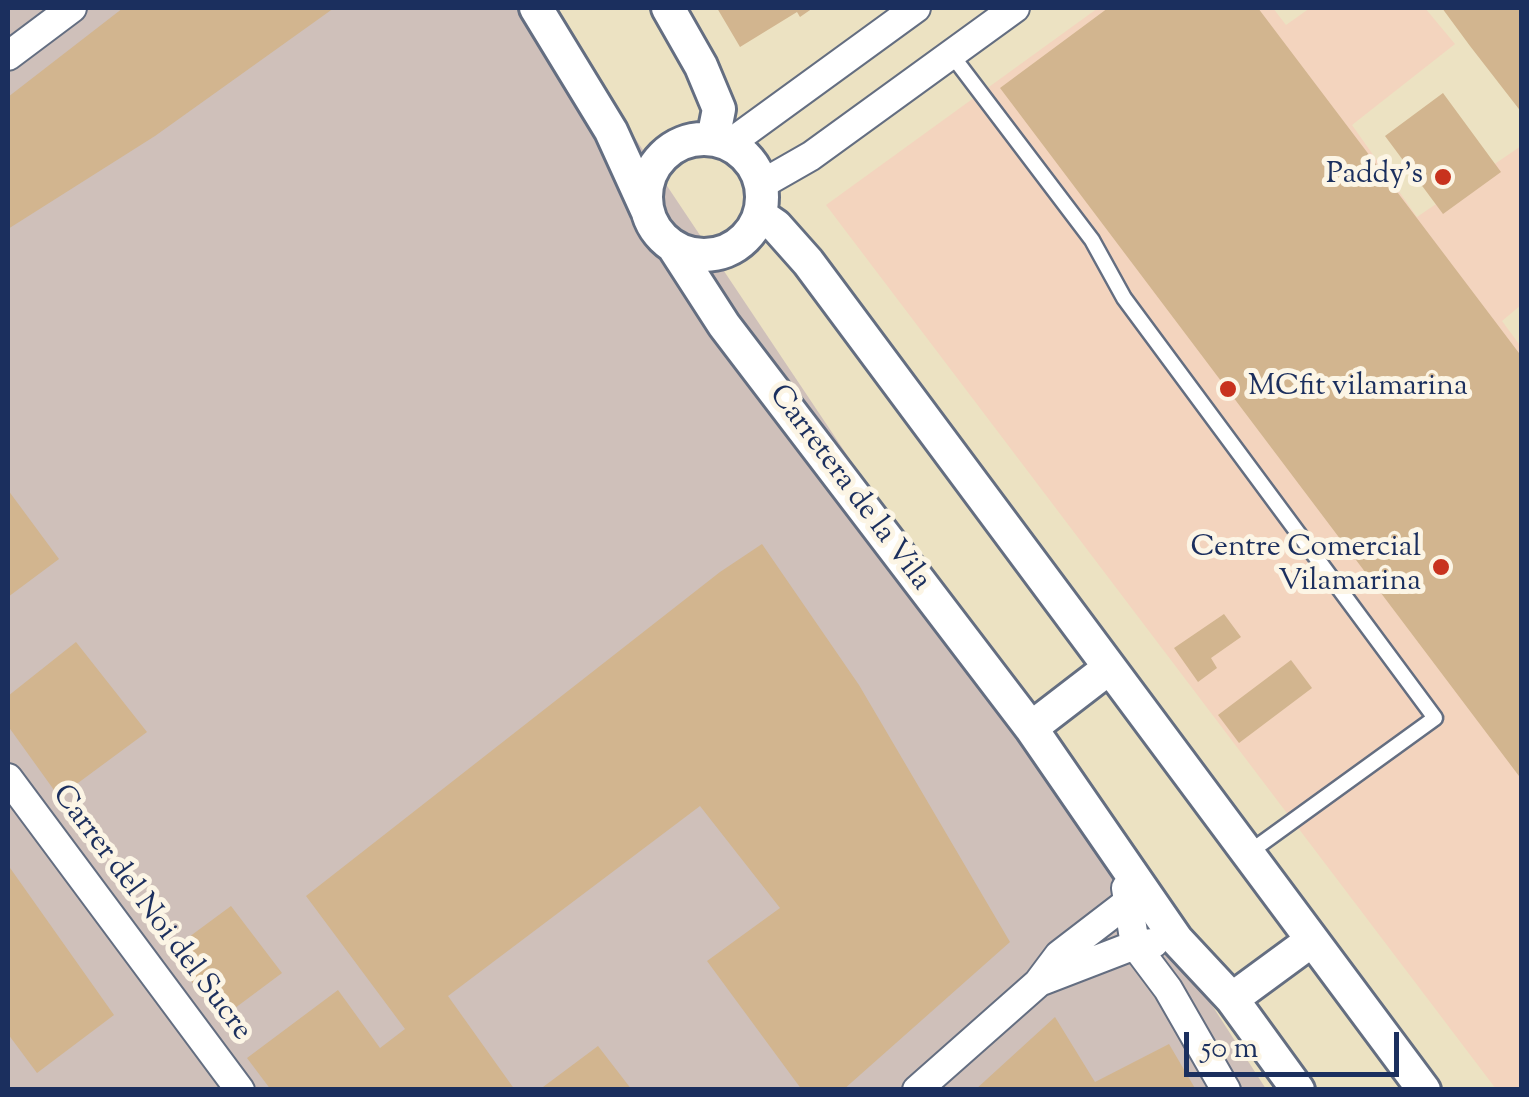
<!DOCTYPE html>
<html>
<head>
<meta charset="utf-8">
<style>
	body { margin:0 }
	#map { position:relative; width:1529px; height:1097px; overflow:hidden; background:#ece2c2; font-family:"Sorts Mill Goudy",serif }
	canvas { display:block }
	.frame { position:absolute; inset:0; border:10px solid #1b2f5e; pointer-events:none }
	.scale { position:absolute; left:1184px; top:1032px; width:215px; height:45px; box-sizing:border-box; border:5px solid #1b2f5e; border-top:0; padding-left:12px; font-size:30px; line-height:35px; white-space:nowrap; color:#1b2f5e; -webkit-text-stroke:8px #fcf5e5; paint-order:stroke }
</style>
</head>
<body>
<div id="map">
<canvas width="1529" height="1097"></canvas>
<div class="frame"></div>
<div class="scale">50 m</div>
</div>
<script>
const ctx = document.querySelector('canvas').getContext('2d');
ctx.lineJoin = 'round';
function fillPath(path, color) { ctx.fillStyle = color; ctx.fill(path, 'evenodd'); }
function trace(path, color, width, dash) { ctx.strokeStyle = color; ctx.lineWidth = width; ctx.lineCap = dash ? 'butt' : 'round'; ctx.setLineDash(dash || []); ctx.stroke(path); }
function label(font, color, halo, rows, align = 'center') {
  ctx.font = font + ' "Sorts Mill Goudy",serif'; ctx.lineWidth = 10; ctx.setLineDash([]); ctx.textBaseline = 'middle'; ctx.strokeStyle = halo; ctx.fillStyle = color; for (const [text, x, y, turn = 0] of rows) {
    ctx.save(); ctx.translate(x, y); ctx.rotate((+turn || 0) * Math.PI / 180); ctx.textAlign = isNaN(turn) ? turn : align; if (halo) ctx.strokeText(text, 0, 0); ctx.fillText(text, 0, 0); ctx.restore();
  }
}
fillPath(new Path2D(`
	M 1098,8 L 1273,8 L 1286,25 L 1310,8 L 1425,8 L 1455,44 L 1352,125 L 1417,217 L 1521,146 L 1521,305 L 1502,321 L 1522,348 L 1521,1089 L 1496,1089 L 826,205 Z`), '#f3d4be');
fillPath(new Path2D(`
	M 8,8 L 548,8 L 1128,875 L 1266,1089 L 8,1089 Z`), '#cfc0ba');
fillPath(new Path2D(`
	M 123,8 L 334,8 L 155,136 L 8,229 L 8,97 Z
	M 717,8 L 813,8 L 800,17 L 797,12 L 740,47 Z
	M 1108,8 L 1258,8 L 1522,357 L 1522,780 L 1000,88 Z
	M 1442,8 L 1522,8 L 1522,113 L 1470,46 Z
	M 1443,93 L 1501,172 L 1443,214 L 1385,136 Z
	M 8,490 L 59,559 L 8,597 Z
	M 762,544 L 859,685 L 1010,942 L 843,1090 L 802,1090 L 707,961 L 780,908 L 700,806 L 448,996 L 515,1090 L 271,1090 L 247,1058 L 338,990 L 380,1048 L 405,1029 L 306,896 L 720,572 Z
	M 1224,614 L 1241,637 L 1211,658 L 1217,668 L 1198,682 L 1174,648 Z
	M 76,642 L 147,732 L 59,797 L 8,726 L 8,696 Z
	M 1291,660 L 1312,688 L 1239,743 L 1218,715 Z
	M 8,865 L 114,1015 L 37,1073 L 8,1034 Z
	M 231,906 L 282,973 L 219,1020 L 170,951 Z
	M 1055,1017 L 1095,1082 L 1169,1044 L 1196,1090 L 975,1090 Z
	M 598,1046 L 632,1090 L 539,1090 Z`), '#d2b58f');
const service = new Path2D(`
	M 951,54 L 1092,240 L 1124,298 L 1435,718 L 1247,854`);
const minor = new Path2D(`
	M 8,56 L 72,8
	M 729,144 L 916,8
	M 762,184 L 811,156 L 1015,8
	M 8,778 L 240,1090
	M 1126,888 L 1135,945 L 1168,989 L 1226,1090
	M 1039,982 L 1135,945 L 1154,943
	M 917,1090 L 1038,983 L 1059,955 L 1128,902`);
const tertiary = new Path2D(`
	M 536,8 L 611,131 L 647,210
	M 668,8 L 701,66 L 719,109 L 713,139
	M646 197a58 58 0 1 1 116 0a58 58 0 1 1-116 0Z
	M 760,215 L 776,226 L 808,262 L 1424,1090
	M 673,246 L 724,325 L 1031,728 L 1177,940 L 1232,999 L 1298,1090
	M 1031,728 L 1109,668
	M 1232,999 L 1311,941`);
trace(service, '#646e81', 19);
trace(minor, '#646e81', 32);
trace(tertiary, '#646e81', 38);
trace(service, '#fff', 14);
trace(minor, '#fff', 28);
trace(tertiary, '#fff', 32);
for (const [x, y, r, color] of [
	[1443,177,10,"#c8321e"],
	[1228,389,10,"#c8321e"],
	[1441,567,10,"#c8321e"]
]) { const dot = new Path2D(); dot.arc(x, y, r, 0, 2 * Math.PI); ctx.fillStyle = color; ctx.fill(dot); trace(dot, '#fcf5e5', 4); }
label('30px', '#1b2f5e', '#fcf5e5', [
	["Paddy's",1423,177],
	["MCfit vilamarina",1248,389,"left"],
	["Centre Comercial",1421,550],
	["Vilamarina",1421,584]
], 'right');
label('30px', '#1b2f5e', '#fcf5e5', [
	["Carretera de la Vila",848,489,53],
	["Carrer del Noi del Sucre",150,914,53]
]);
</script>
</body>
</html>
